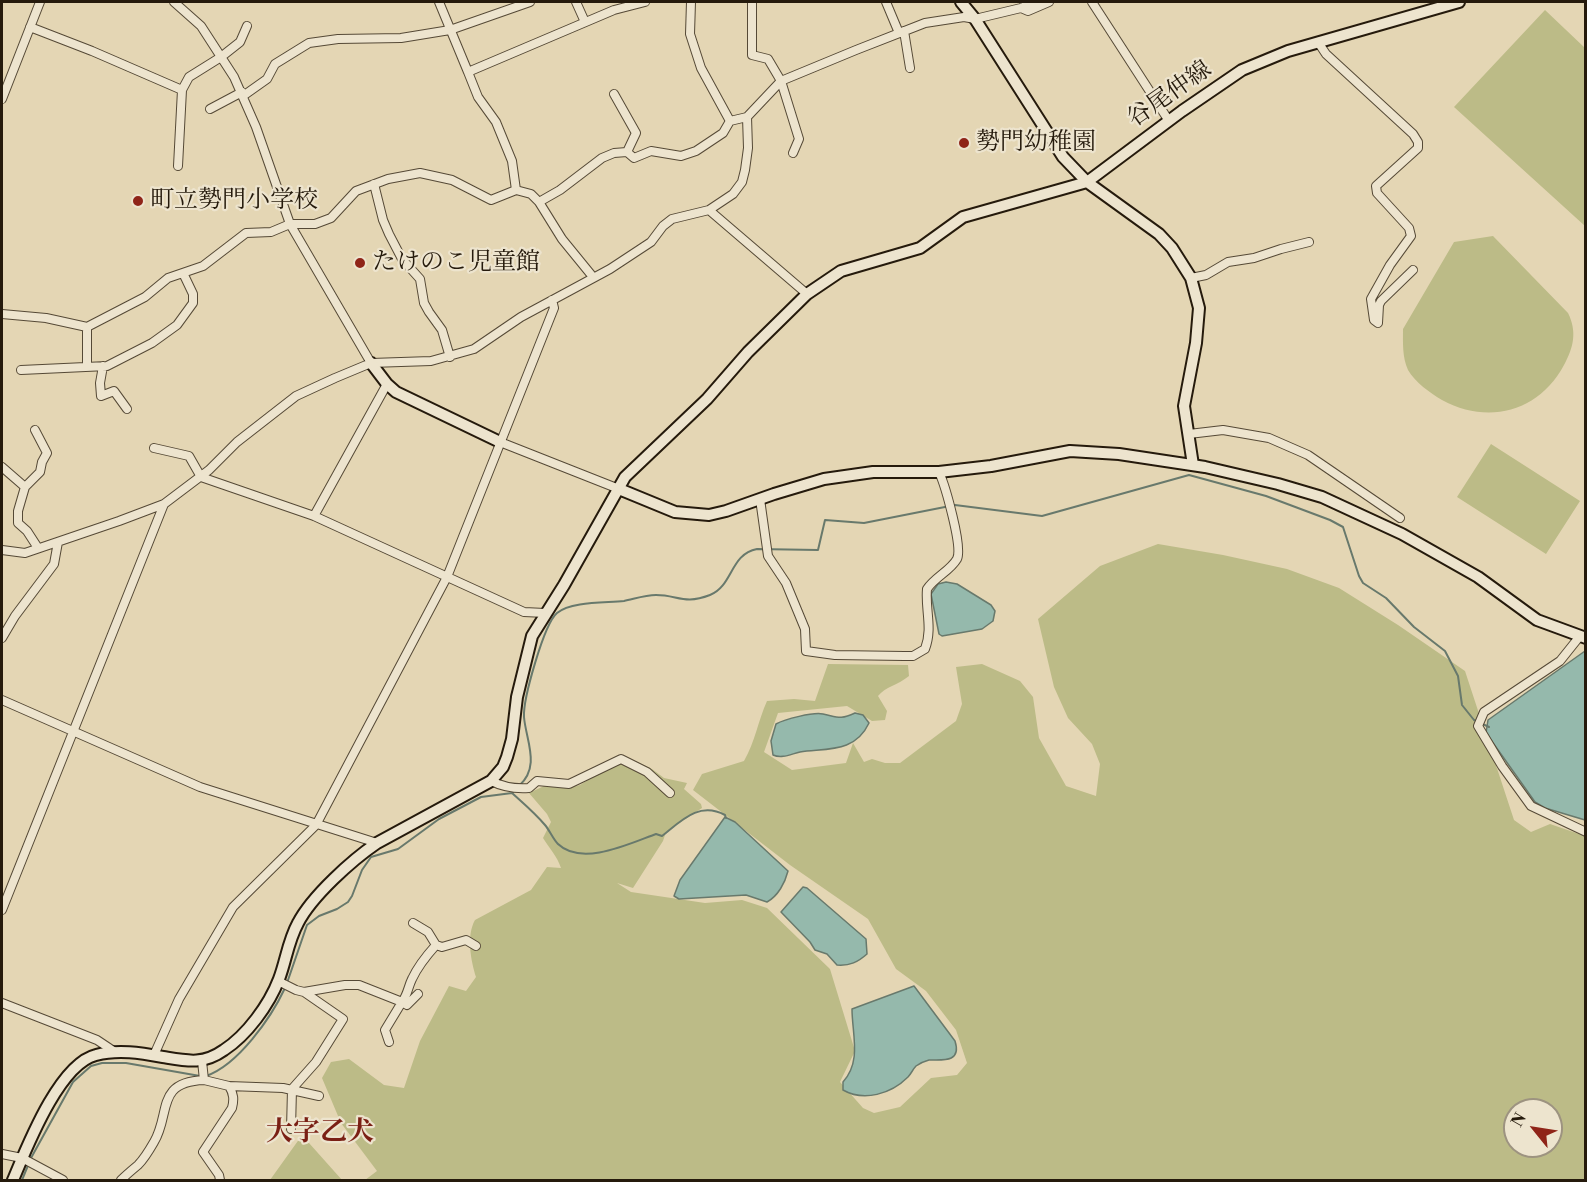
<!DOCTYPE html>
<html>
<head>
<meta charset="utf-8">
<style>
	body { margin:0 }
	#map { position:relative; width:1587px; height:1182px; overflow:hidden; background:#e4d6b4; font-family:"Libre Bodoni",serif }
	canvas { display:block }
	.frame { position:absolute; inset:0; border:3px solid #251a0c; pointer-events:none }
	.north { position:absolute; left:1503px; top:1098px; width:60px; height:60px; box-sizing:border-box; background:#ede4ce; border:2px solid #9d9380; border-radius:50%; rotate:300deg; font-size:16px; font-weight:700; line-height:24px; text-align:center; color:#251a0c }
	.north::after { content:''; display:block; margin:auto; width:21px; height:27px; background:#8f2418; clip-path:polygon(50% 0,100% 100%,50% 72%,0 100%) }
</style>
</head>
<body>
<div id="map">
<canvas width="1587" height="1182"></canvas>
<div class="frame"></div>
<div class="north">N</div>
</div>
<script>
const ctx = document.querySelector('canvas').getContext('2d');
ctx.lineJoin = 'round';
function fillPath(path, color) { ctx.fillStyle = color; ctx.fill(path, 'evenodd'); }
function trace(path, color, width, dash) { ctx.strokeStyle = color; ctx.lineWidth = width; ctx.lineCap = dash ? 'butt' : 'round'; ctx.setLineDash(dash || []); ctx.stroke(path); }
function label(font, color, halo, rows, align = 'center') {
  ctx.font = font + ' "Libre Bodoni","Noto Serif JP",serif'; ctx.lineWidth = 4.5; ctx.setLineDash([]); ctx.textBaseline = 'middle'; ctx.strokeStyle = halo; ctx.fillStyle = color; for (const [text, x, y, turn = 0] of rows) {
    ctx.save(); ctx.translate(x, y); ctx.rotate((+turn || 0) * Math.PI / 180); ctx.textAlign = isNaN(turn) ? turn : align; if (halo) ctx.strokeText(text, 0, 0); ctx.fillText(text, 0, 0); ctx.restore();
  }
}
fillPath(new Path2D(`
	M 1545,10 L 1585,48 L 1585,226 L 1454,107 Z
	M 1493,236 L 1568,313 C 1577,331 1574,347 1564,365 C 1539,412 1488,425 1442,400 C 1430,393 1415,382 1408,370 C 1402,357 1403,342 1403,329 L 1454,242 Z
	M 1491,444 L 1580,501 L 1546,554 L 1457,497 Z
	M 1158,544 L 1223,555 L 1287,569 L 1339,588 L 1398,625 L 1465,671 L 1514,820 L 1531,832 L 1550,824 L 1585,836 L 1585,1180 L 365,1180 L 377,1171 L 341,1123 L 322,1078 L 331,1062 L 349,1059 L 384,1085 L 404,1088 L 420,1041 L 449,986 L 466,991 L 476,977 C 471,961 466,936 475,920 L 531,890 L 547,867 L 561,868 C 557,856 550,849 543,838 L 551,822 L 547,814 L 529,793 L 544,786 L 568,788 L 580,785 L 605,769 L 629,758 L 652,769 L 664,778 L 687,783 L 684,789 L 701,804 L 702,808 L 666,832 L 663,841 L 633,888 L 617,883 L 631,892 L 705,903 L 742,900 L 767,908 L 830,969 L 855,1051 L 840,1082 L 863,1108 L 874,1113 L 900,1107 L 931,1078 L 957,1075 L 967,1063 L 956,1030 L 926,991 L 896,969 L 868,919 L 790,865 L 693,790 L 702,774 L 744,761 C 755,742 758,721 767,701 L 794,699 L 815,701 L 828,664 L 908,665 L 909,676 C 898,685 885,687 878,696 L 887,711 L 885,720 L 872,721 L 847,706 L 778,713 L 764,752 L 792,770 L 846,763 L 853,743 L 864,762 L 872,759 L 885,763 L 900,763 L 956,721 L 962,704 L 956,667 L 982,664 L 1020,681 L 1033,697 L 1039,738 L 1066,786 L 1096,796 L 1100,764 L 1092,744 L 1068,718 L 1054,687 L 1038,619 L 1100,566 ZM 1515,1110 L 1551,1110 L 1551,1146 L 1515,1146 Z
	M 300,1138 L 309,1143 L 342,1180 L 270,1180 Z`), '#bcbb87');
const water = new Path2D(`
	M 946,582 L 957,584 L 991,605 L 995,611 L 993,621 L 982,629 L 942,636 L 939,634 L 931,594 L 938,584 Z
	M 1585,651 L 1585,820 L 1545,808 L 1535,802 L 1486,733 L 1488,720 Z
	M 855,713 L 863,715 L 869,723 C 855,753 827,748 800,752 C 791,754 782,759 773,755 L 771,741 L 776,724 C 785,719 813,712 823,714 C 838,717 840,720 855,713 Z
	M 725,817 L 735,822 L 788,871 C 785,883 778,896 767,902 L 746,895 L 679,899 L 674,896 L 680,880 Z
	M 803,887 L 807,888 L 866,939 L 867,954 C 858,962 850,966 837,965 L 827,954 L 815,950 L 810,942 L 781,912 Z
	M 914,986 L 955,1041 C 962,1063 942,1060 929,1060 C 925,1061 919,1064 916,1066 C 913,1069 911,1074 908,1077 C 891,1094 864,1102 843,1090 L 843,1082 C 862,1061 852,1034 852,1009 Z`);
fillPath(water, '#95b9ac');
trace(water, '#68796c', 1.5);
trace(new Path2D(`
	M 519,786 C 541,766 526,741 524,717 C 523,699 544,624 557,613 C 571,601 606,603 624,601 C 634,599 645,595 656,595 C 678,595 684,605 710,595 C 733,586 730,554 757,549 L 818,550 L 825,520 L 864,523 L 955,505 L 1042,516 L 1189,475 L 1266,496 L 1330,520 L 1343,527 L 1359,576 L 1363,583 L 1386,598 L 1414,627 L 1445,651 L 1458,676 L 1462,705 L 1474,720 L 1489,727
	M 512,793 C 523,803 535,813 545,825 C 550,831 553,839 558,844 C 582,867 631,843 656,834 L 662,836 C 681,821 699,801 725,815 L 726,818
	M 287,983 L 307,925 L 319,916 L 337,909 L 348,902 L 352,896 L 362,870 L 371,857 L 398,849 L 439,819 L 481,797 L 512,793 L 515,790
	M 206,1076 C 238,1065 271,1018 285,988
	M 22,1180 L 31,1158 L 73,1082 L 91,1066 L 102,1063 L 126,1063 L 200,1076`), '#68796c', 2);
const street = new Path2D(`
	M 174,2 L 201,26 L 234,77 L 256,127 L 290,224 L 371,363
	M 439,2 L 468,72 L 614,10 L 645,2
	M 576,2 L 585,22
	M 691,2 L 690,34 L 701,68 L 730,121
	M 752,2 L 752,55 L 768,59 L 781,81 L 799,139 L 793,153
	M 886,2 L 899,33
	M 1092,2 L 1169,121
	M 1021,8 L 1028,11 L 1049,2
	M 30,27 L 92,51 L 182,90 L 178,166
	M 904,31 L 910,68
	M 1318,42 L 1326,54 L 1413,134 L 1418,142 L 1418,148 L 1376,186 L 1377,193 L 1409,228 L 1411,236 L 1390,265 L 1371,299 L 1374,320 L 1378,323 L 1379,305 L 1381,301 L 1413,270
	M 468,72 L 478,97 L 496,122 L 512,161 L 516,190
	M 182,90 L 189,77 L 221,57 L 240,42 L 247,26
	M 614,94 L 636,133 L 627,152
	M 243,96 L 267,79 L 275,64 L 309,43 L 338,39 L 401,38 L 450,30 L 530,2
	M 2,99 L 40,2
	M 210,109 L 242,92
	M 374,184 L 383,220 L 389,234 L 402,259 L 420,279 L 424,303 L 429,312 L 442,330 L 450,357
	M 539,202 L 560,190 L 602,158 L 614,153 L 627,152 L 634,158 L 651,151 L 681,156 L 696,151 L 723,133 L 730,121 L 747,117 L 781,81 L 856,50 L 925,23 L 964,17 L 975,19 L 1021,8 L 1035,2
	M 709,210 L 807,294
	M 1191,278 L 1206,275 L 1228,262 L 1254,258 L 1281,249 L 1309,242
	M 2,314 L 46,318 L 87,327 L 145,297 L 168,278 L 203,266 L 246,233 L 271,232 L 290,224 L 315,224 L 331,218 L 356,191 L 388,179 L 420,173 L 452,180 L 491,200 L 516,190 L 531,194 L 539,202 L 562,239 L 593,277
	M 103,366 L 100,383 L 101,396 L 114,391 L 127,409
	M 87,367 L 87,327
	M 21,370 L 107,366 L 152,343 L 177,325 L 193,303 L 193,294 L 183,273
	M 35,430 L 47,453 L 42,462 L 40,472 L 25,487 L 18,511 L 18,523 L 27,531 L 38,548
	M 1189,434 L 1223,430 L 1269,438 L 1308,455 L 1400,518
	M 500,442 L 619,489
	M 154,448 L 189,456 L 201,477 L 314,516 L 524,612 L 545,613
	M 2,467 L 25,487
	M 760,499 L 768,556 L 786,583 L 805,629 L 806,651 L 835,655 L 904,656 L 913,656 L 925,649 C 933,628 925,610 927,589 C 935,577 950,571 957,559 C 963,547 945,485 939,472
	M 314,516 L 387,384
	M 2,550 L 25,553 L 119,521 L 164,504 L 209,470 L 237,442 L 296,396 L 335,378 L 371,363 L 431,361 L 474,349 L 521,317 L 610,269 L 651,242 L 663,226 L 672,219 L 709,210 L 733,194 L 742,182 L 745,170 L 748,148 L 747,117
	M 1580,636 L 1560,661 L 1484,712 L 1478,726 L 1502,766 L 1531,806 L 1586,832
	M 2,638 L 15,616 L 54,564 L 58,542
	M 2,700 L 200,787 L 377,843
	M 491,781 C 503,787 515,789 529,788 L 537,781 L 569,784 L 621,759 L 647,772 L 670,793
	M 2,910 L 164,504
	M 413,923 L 428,932 L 436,945
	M 278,981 L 296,990 L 304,992 L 345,985 L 359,985 L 402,1002 C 408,994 408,987 412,979 C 418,966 427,955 436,945 L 442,947 L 466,940 L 476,946
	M 2,1003 L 97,1040 L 115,1052
	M 389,1042 L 385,1030 L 402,1002 L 407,1005 L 418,994
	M 154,1055 L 179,999 L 233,907 L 316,825 L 447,577 L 554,308 L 552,300
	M 202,1061 L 204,1080 L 229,1086 C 234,1094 234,1100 232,1108 L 203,1152 L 219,1175 L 220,1180
	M 229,1086 L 283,1088 L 319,1096
	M 291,1129 L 292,1089 L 316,1062 L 343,1019 L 304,992
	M 2,1154 L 22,1158 L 63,1180
	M 121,1180 C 126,1175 132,1170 138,1165 C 144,1159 150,1149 154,1142 C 171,1114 155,1082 204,1080`);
const secondary = new Path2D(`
	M 961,2 L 975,19 L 1063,157 L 1087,182 L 1159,234 L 1172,248 L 1191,278 L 1199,308 L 1196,343 L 1184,406 L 1193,465
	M 371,363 L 387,384 L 396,392 L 500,442
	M 619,489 L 675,512 L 709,515 L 726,511 L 774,494 L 824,479 L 873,472 L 939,472 L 991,466 L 1070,451 L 1119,454 L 1205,467 L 1278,484 L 1322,497 L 1402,534 L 1478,577 L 1537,620 L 1586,638
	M 13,1180 C 27,1147 59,1064 96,1055 C 118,1049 141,1053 163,1057 C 187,1061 203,1065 224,1050 C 247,1035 269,1005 279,979 C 286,961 288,941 298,923 C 312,896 352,860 377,843 L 491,781 L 503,767 L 507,757 L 512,739 L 517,697 L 532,636 L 564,585 L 625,477 L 707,399 L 748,352 L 807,294 L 841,271 L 920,248 L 963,217 L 1087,182 L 1182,111 L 1242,70 L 1288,51 L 1459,2`);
trace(street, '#554936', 10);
trace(secondary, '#251a0c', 14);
trace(street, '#ede4ce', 8);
trace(secondary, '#ede4ce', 10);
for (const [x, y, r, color] of [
	[964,143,6,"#8f2418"],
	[138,201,6,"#8f2418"],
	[360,263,6,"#8f2418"]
]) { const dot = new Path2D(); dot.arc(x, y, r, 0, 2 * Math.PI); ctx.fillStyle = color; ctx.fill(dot); trace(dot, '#ede4ce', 2); }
label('24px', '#251a0c', '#ede4ce', [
	["谷尾仲線",1170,95,-35]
]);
label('24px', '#251a0c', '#ede4ce', [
	["勢門幼稚園",976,143],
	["町立勢門小学校",150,201],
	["たけのこ児童館",372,263]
], 'left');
label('bold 27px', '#7a1f14', '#ede4ce', [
	["大字乙犬",320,1134]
]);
</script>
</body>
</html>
